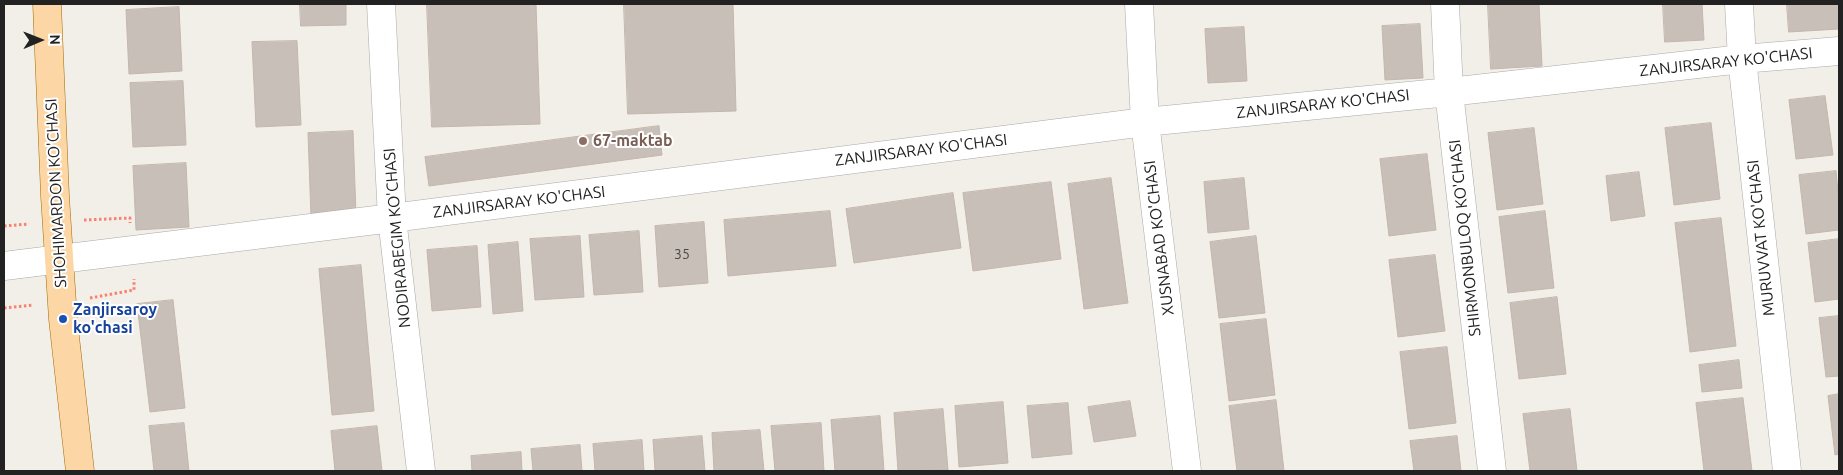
<!DOCTYPE html>
<html>
<head>
<meta charset="utf-8">
<style>
	body { margin:0 }
	#map { position:relative; width:1843px; height:475px; overflow:hidden; background:#f2efe9; font-family:Ubuntu,sans-serif }
	canvas { display:block }
	.frame { position:absolute; inset:0; border:5px solid #222; pointer-events:none }
	.north { position:absolute; left:15px; top:15px; width:50px; height:50px; -webkit-text-stroke:4px #fff; paint-order:stroke; rotate:89deg; font-size:14px; font-weight:700; line-height:20px; text-align:center; color:#222 }
	.north::after { content:''; display:block; margin:auto; width:18px; height:22px; background:#222; clip-path:polygon(50% 0,100% 100%,50% 72%,0 100%) }
</style>
</head>
<body>
<div id="map">
<canvas width="1843" height="475"></canvas>
<div class="frame"></div>
<div class="north">N</div>
</div>
<script>
const ctx = document.querySelector('canvas').getContext('2d');
ctx.lineJoin = 'round';
function fillPath(path, color) { ctx.fillStyle = color; ctx.fill(path, 'evenodd'); }
function trace(path, color, width, dash) { ctx.strokeStyle = color; ctx.lineWidth = width; ctx.lineCap = dash ? 'butt' : 'round'; ctx.setLineDash(dash || []); ctx.stroke(path); }
function label(font, color, halo, rows, align = 'center') {
  ctx.font = font + ' Ubuntu,sans-serif'; ctx.lineWidth = 4; ctx.setLineDash([]); ctx.textBaseline = 'middle'; ctx.strokeStyle = halo; ctx.fillStyle = color; for (const [text, x, y, turn = 0] of rows) {
    ctx.save(); ctx.translate(x, y); ctx.rotate((+turn || 0) * Math.PI / 180); ctx.textAlign = isNaN(turn) ? turn : align; if (halo) ctx.strokeText(text, 0, 0); ctx.fillText(text, 0, 0); ctx.restore();
  }
}
const building = new Path2D(`
	M 300,4 L 346,4 L 346,25 L 301,26 Z
	M 427,4 L 536,4 L 540,124 L 432,127 Z
	M 624,4 L 733,4 L 736,111 L 628,114 Z
	M 1488,4 L 1539,4 L 1542,66 L 1491,69 Z
	M 1663,4 L 1702,4 L 1704,40 L 1665,42 Z
	M 1787,4 L 1839,4 L 1839,29 L 1789,32 Z
	M 179,7 L 182,71 L 129,74 L 126,10 Z
	M 1420,24 L 1423,78 L 1385,80 L 1382,26 Z
	M 1244,27 L 1247,81 L 1208,83 L 1205,29 Z
	M 297,41 L 301,125 L 256,127 L 252,42 Z
	M 183,81 L 186,145 L 133,147 L 130,83 Z
	M 1825,96 L 1833,155 L 1796,159 L 1789,100 Z
	M 1711,123 L 1720,199 L 1674,205 L 1665,128 Z
	M 659,126 L 662,155 L 429,186 L 425,157 Z
	M 1534,128 L 1543,204 L 1497,210 L 1488,133 Z
	M 353,131 L 356,215 L 311,217 L 308,133 Z
	M 1427,154 L 1436,230 L 1389,236 L 1380,159 Z
	M 186,163 L 189,227 L 136,230 L 133,166 Z
	M 1836,171 L 1839,202 L 1839,230 L 1806,234 L 1799,175 Z
	M 1639,172 L 1645,216 L 1611,221 L 1606,176 Z
	M 1111,178 L 1128,303 L 1084,309 L 1068,184 Z
	M 1244,178 L 1249,229 L 1208,233 L 1204,182 Z
	M 1051,182 L 1061,259 L 973,271 L 963,193 Z
	M 953,193 L 961,248 L 854,263 L 846,209 Z
	M 830,211 L 836,266 L 728,276 L 724,220 Z
	M 1545,211 L 1554,288 L 1508,293 L 1499,217 Z
	M 1721,218 L 1736,346 L 1690,352 L 1675,223 Z
	M 704,222 L 708,283 L 659,287 L 655,226 Z
	M 639,231 L 643,292 L 594,295 L 589,235 Z
	M 580,236 L 584,297 L 535,300 L 530,239 Z
	M 1256,236 L 1265,313 L 1219,318 L 1210,242 Z
	M 1839,239 L 1839,299 L 1815,302 L 1808,243 Z
	M 518,242 L 523,311 L 493,314 L 488,245 Z
	M 477,246 L 481,307 L 432,311 L 427,250 Z
	M 1435,255 L 1445,331 L 1398,337 L 1389,260 Z
	M 361,265 L 374,411 L 332,415 L 319,269 Z
	M 1557,297 L 1566,374 L 1519,379 L 1510,303 Z
	M 173,300 L 185,408 L 150,412 L 137,304 Z
	M 1839,316 L 1839,376 L 1826,377 L 1819,318 Z
	M 1266,319 L 1275,395 L 1229,401 L 1220,324 Z
	M 1447,347 L 1456,423 L 1409,429 L 1400,352 Z
	M 1739,360 L 1742,388 L 1702,392 L 1699,365 Z
	M 1839,394 L 1839,454 L 1835,455 L 1828,396 Z
	M 1743,398 L 1752,471 L 1704,471 L 1696,403 Z
	M 1276,400 L 1284,471 L 1237,471 L 1229,406 Z
	M 1130,401 L 1136,436 L 1094,442 L 1088,407 Z
	M 1003,402 L 1008,463 L 959,467 L 955,406 Z
	M 1068,403 L 1072,454 L 1032,458 L 1027,406 Z
	M 943,409 L 948,470 L 898,471 L 894,413 Z
	M 1570,409 L 1577,471 L 1530,471 L 1523,414 Z
	M 880,416 L 884,471 L 835,471 L 831,420 Z
	M 184,423 L 189,471 L 154,471 L 149,426 Z
	M 821,423 L 824,471 L 775,471 L 771,426 Z
	M 377,426 L 382,471 L 335,471 L 331,431 Z
	M 760,430 L 764,471 L 714,471 L 712,433 Z
	M 702,436 L 705,471 L 655,471 L 653,440 Z
	M 1457,436 L 1461,471 L 1414,471 L 1410,441 Z
	M 642,440 L 644,471 L 595,471 L 593,444 Z
	M 580,445 L 582,471 L 533,471 L 531,449 Z
	M 521,452 L 522,471 L 472,471 L 471,456 Z`);
fillPath(building, '#c7bfb8');
trace(building, '#c4b6ab', 1);
const minor = new Path2D(`
	M 381,4 L 392,218 L 421,471
	M 1139,4 L 1145,122 L 1187,471
	M 1445,4 L 1449,92 L 1492,471
	M 1739,4 L 1742,59 L 1787,471
	M 4,266 L 392,218 L 1145,122 L 1449,92 L 1742,59 L 1839,51`);
const major = new Path2D(`
	M 47,4 L 55,196 L 63,319 L 80,471`);
trace(minor, '#a9a9a9', 29);
trace(major, '#a06b00', 29);
trace(new Path2D(`
	M 84,220 L 130,218 L 130,223
	M 4,226 L 29,224
	M 90,298 L 134,290 L 134,279
	M 4,308 L 33,305`), '#fa8072', 3, [2.5, 2.5]);
trace(minor, '#fff', 28);
trace(major, '#fcd6a4', 28);
for (const [x, y, r, color] of [
	[583,141,5,"#8d6e63"],
	[63,319,5,"#1a4fb4"]
]) { const dot = new Path2D(); dot.arc(x, y, r, 0, 2 * Math.PI); ctx.fillStyle = color; ctx.fill(dot); trace(dot, '#fff', 2); }
label('14px', '#4b4948', null, [
	["35",682,254]
]);
label('16px', '#222', '#fff', [
	["ZANJIRSARAY KO'CHASI",1726,62,-6],
	["ZANJIRSARAY KO'CHASI",1323,104,-6],
	["ZANJIRSARAY KO'CHASI",921,150,-7],
	["SHOHIMARDON KO'CHASI",56,193,-93],
	["ZANJIRSARAY KO'CHASI",519,202,-7],
	["NODIRABEGIM KO'CHASI",397,238,-95],
	["XUSNABAD KO'CHASI",1159,238,-97],
	["SHIRMONBULOQ KO'CHASI",1465,238,-96],
	["MURUVVAT KO'CHASI",1761,238,-96]
]);
label('bold 16px', '#785e54', '#fff', [
	["67-maktab",593,141]
], 'left');
label('bold 16px', '#164399', '#fff', [
	["Zanjirsaroy",73,310],
	["ko'chasi",73,328]
], 'left');
</script>
</body>
</html>
